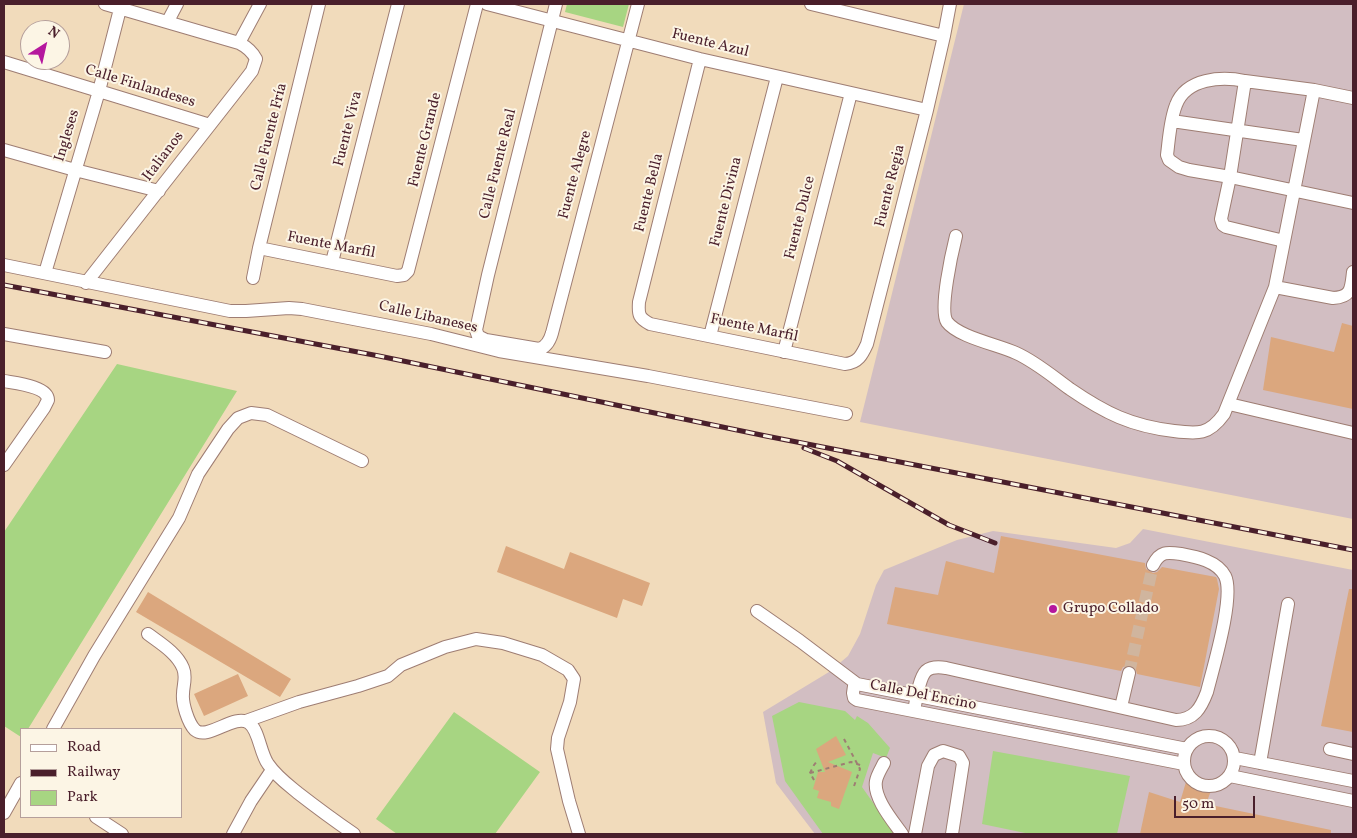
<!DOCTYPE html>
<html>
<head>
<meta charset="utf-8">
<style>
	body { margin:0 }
	#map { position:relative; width:1357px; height:838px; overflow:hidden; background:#f1dbbb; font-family:Vollkorn,serif }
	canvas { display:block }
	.frame { position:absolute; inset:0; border:5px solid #4a1f2b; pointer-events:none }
	.legend { position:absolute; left:20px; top:728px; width:162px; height:90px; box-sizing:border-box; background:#fcf5e5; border:1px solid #b59f9b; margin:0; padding:6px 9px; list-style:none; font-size:15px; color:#4a1f2b }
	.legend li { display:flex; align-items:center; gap:10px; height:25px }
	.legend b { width:25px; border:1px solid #b59f9b }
	.north { position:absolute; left:20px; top:20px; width:50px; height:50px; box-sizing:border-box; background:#fcf5e5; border:1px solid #b59f9b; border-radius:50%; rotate:35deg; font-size:14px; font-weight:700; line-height:20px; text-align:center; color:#4a1f2b }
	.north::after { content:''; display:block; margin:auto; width:18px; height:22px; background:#b5179e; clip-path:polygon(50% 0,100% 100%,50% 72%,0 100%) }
	.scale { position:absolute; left:1174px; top:796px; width:81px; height:22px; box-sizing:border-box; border:2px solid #4a1f2b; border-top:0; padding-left:6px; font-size:15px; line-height:18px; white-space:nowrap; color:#4a1f2b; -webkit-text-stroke:4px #fcf5e5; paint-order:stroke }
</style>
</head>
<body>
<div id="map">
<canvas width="1357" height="838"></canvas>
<div class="frame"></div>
<ul class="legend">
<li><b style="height:6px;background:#fff"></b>Road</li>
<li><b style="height:6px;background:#4a1f2b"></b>Railway</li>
<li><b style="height:14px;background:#a7d582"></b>Park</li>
</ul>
<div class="north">N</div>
<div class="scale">50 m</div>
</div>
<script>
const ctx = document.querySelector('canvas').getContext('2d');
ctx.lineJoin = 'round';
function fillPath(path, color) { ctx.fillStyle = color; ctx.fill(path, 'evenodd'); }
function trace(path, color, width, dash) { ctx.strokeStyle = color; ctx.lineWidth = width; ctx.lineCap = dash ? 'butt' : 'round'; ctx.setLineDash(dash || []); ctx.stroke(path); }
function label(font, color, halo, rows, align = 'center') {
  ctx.font = font + ' Vollkorn,serif'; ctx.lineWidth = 4; ctx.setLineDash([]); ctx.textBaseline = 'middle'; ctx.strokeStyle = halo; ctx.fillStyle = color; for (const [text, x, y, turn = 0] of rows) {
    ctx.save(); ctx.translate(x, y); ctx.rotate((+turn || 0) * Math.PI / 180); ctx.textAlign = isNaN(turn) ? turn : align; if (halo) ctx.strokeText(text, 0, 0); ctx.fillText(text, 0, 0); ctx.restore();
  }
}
fillPath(new Path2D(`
	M 964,4 L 1353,4 L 1353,519 L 860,422 Z
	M 1143,529 L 1353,570 L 1353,834 L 815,834 L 776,783 L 763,712 L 829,672 L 848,656 L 860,634 L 876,585 L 884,570 L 957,540 L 993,531 L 1116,548 L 1130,543 Z`), '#d2bec2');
fillPath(new Path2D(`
	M 567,4 L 629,4 L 623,27 L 565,12 Z
	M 117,364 L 237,391 L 28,729 L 21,729 L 21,737 L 4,726 L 4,532 Z
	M 799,702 L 845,711 L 855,720 L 857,716 L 868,723 L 890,748 L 886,758 L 873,753 L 862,787 L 895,834 L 823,834 L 785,781 L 772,716 Z
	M 454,712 L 540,772 L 495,834 L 397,834 L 376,819 Z
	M 993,751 L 1130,776 L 1117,834 L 1030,834 L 982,824 Z`), '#a7d582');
fillPath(new Path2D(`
	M 1342,323 L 1353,326 L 1353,409 L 1263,390 L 1271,337 L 1334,352 Z
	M 1001,536 L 1145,563 L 1146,569 L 1153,573 L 1157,572 L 1162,567 L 1216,577 L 1217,579 L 1219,589 L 1200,687 L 1137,674 L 1135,667 L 1130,665 L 1123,667 L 1121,671 L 887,624 L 895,587 L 938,595 L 946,561 L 994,573 Z
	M 506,546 L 564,569 L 570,552 L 650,583 L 642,606 L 623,599 L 617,618 L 497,572 Z
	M 1349,589 L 1353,589 L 1353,732 L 1321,726 Z
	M 148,592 L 291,679 L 280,697 L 136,612 Z
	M 238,674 L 248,696 L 204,716 L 194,694 Z
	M 836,736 L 846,755 L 828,762 L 852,772 L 839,809 L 831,806 L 831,802 L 817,798 L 819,791 L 813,789 L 818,772 L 825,772 L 816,749 Z
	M 1186,782 L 1212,788 L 1206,804 L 1331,830 L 1331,834 L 1140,834 L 1149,792 L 1180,802 Z`), '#dba77e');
trace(new Path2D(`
	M 1129,673 L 1153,565`), '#d0b59e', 12, [12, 6]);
const minor = new Path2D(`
	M 487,4 L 700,59 L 927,110
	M 556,4 L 488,275 L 476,330 L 478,336 L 486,340 L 539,349 C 547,347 550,340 552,333 L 638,4
	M 811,4 L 944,36
	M 168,21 L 177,4
	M 239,43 L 260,4
	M 700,59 L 639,302 C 638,315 639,318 650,324 L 845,364 C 858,363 862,355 867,344 L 927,110 L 944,36 L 950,4
	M 4,62 L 210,125
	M 1245,81 C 1222,76 1186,78 1176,105 C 1170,120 1169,139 1167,155 L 1169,160 L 1179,167 L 1189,170 L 1230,177 L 1353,203
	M 1172,121 L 1303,140
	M 4,150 L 75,170 L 159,191
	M 956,236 C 952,252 939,310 947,322 C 958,337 999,345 1016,353 C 1036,362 1052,376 1070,389 C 1105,413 1131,426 1174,431 C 1198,434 1209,435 1224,414 L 1275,287 L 1314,90
	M 1284,241 L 1226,227 L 1223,225 L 1221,219 L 1230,177 L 1245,81 L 1314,90 L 1353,98
	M 259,248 L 397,276 L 404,275 L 408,271 L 477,4
	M 332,262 L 398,4
	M 4,265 L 230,311 L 246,311 L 289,308 L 302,309 L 431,334 L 499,351 L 648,376 L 846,414
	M 45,273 L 99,91 L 120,9
	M 253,278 L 259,248 L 319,4
	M 86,283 L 242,84 L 252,71 L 256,59 C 252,51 247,47 239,43 L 105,4
	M 1275,287 L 1333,298 C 1352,297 1351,288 1353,272
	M 4,334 L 105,352
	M 710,336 L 777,77
	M 784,352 L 851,93
	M 4,381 C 14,383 48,386 48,400 C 47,402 45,406 44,408 L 4,465
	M 1229,404 L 1353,433
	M 757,611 L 800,641 L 857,684 L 1187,749
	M 148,634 C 160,643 177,653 183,668 C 187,677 183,685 183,694 C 182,703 188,723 195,730 C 208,741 234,713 249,723 C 259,730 260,753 268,764 C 276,776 287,784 298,793 C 316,807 335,821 354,834
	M 857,684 L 854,686 L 853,693 L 854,698 L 857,700 L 1184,764
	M 1121,707 L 1129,673
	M 914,711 C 916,701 919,678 926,671 C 932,666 940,667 946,668 L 1176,720 C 1194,720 1201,708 1207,692 C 1213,668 1235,596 1225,576 C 1217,561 1197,557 1181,554 C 1167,552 1160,551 1153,565
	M 246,721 L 299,702 L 358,686 L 388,676 L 401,665 L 445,647 L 476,639 L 503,643 L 542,655 L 568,670 L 574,679 L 570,702 L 558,738 L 557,749 L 569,801 L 579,834
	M 53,729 L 94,656 L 179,518 L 198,474 L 228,429 L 238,418 L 251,413 L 267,415 L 362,461
	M1184 761a25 25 0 1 1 50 0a25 25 0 1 1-50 0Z
	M 1330,749 L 1353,754
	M 1235,758 L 1353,781
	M 884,763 C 881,769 877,775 876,781 C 873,798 893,821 902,834
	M 1260,763 L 1288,604
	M 1230,776 L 1353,801
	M 4,813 L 21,783
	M 96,817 L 122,834
	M 233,834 L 251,801 L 272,770
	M 915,834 L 928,766 L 934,755 L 943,751 L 959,756 L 963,763 L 952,834`);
trace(minor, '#9e7d73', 14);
trace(new Path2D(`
	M 844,739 L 860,769 L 853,789
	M 810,773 L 851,762 L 863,766
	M 814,780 L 810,773 L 814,765 L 818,760`), '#9e7d73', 2, [4, 4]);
trace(minor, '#fff', 12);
const rail = new Path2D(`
	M 4,285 L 379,356 L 766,436 L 1353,550
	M 804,448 L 837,461 L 949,525 L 995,543`);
trace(rail, '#4a1f2b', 5);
trace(rail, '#fcf5e5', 3, [9]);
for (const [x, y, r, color] of [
	[1053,609,5,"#b5179e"]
]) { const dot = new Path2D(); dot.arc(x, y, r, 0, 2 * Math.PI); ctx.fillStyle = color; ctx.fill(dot); trace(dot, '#fcf5e5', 2); }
label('15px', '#4a1f2b', '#fcf5e5', [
	["Fuente Azul",710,44,14],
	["Calle Finlandeses",140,87,17],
	["Fuente Viva",349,129,-76],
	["Ingleses",68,136,-73],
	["Calle Fuente Fría",270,137,-76],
	["Fuente Grande",426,140,-76],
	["Italianos",164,157,-53],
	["Calle Fuente Real",499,164,-76],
	["Fuente Alegre",576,175,-75],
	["Fuente Regia",891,186,-76],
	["Fuente Bella",650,193,-76],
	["Fuente Divina",727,202,-76],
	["Fuente Dulce",801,218,-76],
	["Fuente Marfil",331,246,11],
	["Calle Libaneses",428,318,13],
	["Fuente Marfil",754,329,12],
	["Calle Del Encino",923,696,11]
]);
label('15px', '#4a1f2b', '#fcf5e5', [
	["Grupo Collado",1063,609]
], 'left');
</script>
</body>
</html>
